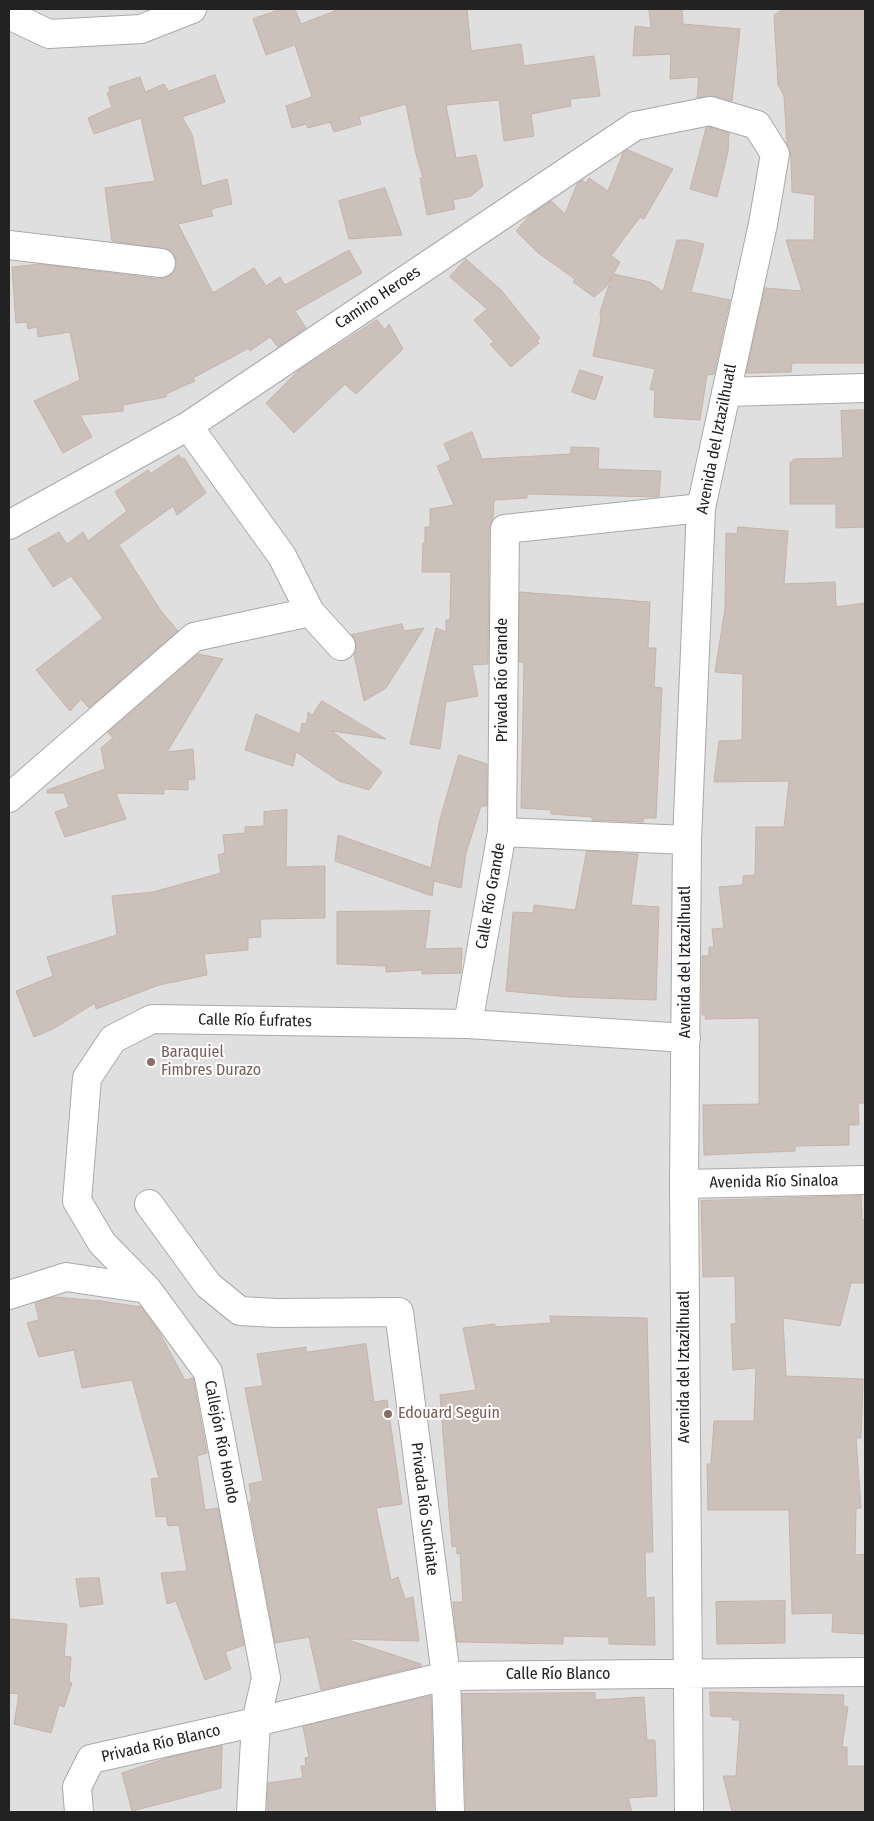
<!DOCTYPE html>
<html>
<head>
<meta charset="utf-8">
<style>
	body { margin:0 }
	#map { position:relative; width:874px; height:1821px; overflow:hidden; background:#f3eee8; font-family:"Fira Sans Condensed",sans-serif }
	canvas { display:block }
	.frame { position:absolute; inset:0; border:10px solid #222; pointer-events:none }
</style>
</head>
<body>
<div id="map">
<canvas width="874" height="1821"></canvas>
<div class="frame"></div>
</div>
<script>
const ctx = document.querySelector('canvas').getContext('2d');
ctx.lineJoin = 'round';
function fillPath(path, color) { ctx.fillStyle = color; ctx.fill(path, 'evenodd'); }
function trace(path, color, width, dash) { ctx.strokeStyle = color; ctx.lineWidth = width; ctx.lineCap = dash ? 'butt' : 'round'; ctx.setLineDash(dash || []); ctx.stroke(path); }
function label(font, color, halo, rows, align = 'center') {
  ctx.font = font + ' "Fira Sans Condensed",sans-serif'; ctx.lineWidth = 4; ctx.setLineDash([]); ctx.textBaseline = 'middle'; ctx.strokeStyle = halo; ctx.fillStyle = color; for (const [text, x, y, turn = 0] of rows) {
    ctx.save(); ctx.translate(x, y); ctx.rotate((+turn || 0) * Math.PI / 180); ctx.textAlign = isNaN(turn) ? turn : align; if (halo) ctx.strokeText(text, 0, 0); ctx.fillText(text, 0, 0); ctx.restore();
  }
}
fillPath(new Path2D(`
	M 9,9 L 865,9 L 865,1812 L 9,1812 Z`), '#e0dfdf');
const building = new Path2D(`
	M 282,9 L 295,9 L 301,24 L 340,9 L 467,9 L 471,51 L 521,44 L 524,66 L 594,56 L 600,96 L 570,99 L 571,106 L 531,114 L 534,136 L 504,141 L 499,100 L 446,105 L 456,158 L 476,155 L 483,186 L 471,196 L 453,200 L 455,209 L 427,215 L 420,178 L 423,178 L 416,154 L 406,104 L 359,117 L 361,124 L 334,132 L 330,122 L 308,128 L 306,124 L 292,128 L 286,106 L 312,97 L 295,45 L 266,55 L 253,19 Z
	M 649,9 L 682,9 L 683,24 L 740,29 L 732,101 L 714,96 L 697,98 L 699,77 L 670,79 L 671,54 L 633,56 L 635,26 L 651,28 Z
	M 785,9 L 865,9 L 865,363 L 792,363 L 791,372 L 746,373 L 765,288 L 802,291 L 786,240 L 814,240 L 815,195 L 792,192 L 791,157 L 787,144 L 784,96 L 778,84 L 774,15 Z
	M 215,75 L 225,102 L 182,117 L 192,134 L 202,186 L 227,179 L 232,204 L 211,209 L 213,216 L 178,224 L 213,293 L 254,268 L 266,286 L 280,277 L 285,285 L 349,250 L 362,273 L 295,311 L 306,328 L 278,347 L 270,337 L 250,351 L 249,348 L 193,378 L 195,381 L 166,394 L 166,397 L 123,405 L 123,411 L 80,415 L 92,437 L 63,453 L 34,401 L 80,380 L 70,332 L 38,337 L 37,327 L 28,329 L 27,322 L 16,323 L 12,267 L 40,264 L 159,279 L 167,277 L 173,273 L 177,264 L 175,256 L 170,250 L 112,241 L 105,188 L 155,181 L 141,118 L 94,134 L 88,118 L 112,107 L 107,93 L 110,92 L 109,87 L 140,77 L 145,92 L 164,84 L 168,91 Z
	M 709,127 L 729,133 L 728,152 L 717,197 L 690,189 L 706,128 Z
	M 628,150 L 673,169 L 644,219 L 640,217 L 611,256 L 620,262 L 613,274 L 650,282 L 663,292 L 677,240 L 687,240 L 704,244 L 691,292 L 730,300 L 714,374 L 707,375 L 700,420 L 654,417 L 655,390 L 650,390 L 655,369 L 593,356 L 601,318 L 600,312 L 612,276 L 606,287 L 594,297 L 573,282 L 575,279 L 538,253 L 516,231 L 529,216 L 551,201 L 565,214 L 577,184 L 582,180 L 586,183 L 589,178 L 608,191 L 623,153 Z
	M 385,188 L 402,235 L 349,239 L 339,201 Z
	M 466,259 L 501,290 L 540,338 L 537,341 L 539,343 L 511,367 L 490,344 L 494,342 L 474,320 L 487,309 L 450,277 Z
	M 377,320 L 385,330 L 389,324 L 403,349 L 356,394 L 345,384 L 294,433 L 266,403 L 298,371 Z
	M 580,370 L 603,377 L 595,400 L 572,392 Z
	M 865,410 L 865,527 L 836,528 L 836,504 L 790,504 L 790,462 L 793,462 L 793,459 L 843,458 L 841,411 Z
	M 472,432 L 482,459 L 571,454 L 571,447 L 599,448 L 598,469 L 661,471 L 659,497 L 527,494 L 527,498 L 494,500 L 493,519 L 489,529 L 488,664 L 472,665 L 478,696 L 446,702 L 440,749 L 410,744 L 436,628 L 446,632 L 446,620 L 450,620 L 451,572 L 422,572 L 423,543 L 425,543 L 425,527 L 430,527 L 430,509 L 454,505 L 437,466 L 451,460 L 444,444 Z
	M 179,455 L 181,459 L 184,458 L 206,493 L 177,515 L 173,506 L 119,545 L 161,611 L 178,631 L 89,708 L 81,699 L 70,711 L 36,670 L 103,618 L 71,576 L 53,587 L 28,549 L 59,532 L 67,544 L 83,532 L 88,541 L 127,511 L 115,492 L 148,470 L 151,473 Z
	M 738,527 L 788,531 L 784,584 L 835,582 L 836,607 L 865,603 L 865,1103 L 858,1103 L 859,1125 L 849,1125 L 849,1145 L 795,1146 L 795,1151 L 704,1155 L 703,1105 L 759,1104 L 759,1018 L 705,1019 L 706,1015 L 702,1015 L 702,956 L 709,956 L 709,947 L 714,947 L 712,929 L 724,928 L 719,887 L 743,885 L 743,876 L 755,875 L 756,827 L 784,827 L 789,781 L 714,782 L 719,741 L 742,740 L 743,674 L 715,672 L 725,609 L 726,533 L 737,534 Z
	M 520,592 L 650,602 L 648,648 L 656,648 L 654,687 L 662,688 L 656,818 L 644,818 L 643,822 L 592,820 L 592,817 L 551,814 L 551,810 L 521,808 L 524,662 L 519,662 Z
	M 402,624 L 404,631 L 424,628 L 386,688 L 364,701 L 354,654 L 356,643 L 352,635 Z
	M 198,654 L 223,659 L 167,752 L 193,749 L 195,779 L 188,780 L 188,790 L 164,789 L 164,794 L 116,793 L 126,819 L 65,837 L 55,812 L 69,807 L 64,793 L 47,793 L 47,790 L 105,769 L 101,748 L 113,738 L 108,732 Z
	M 322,701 L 386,739 L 332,731 L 382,772 L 369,790 L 339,781 L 296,752 L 293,766 L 245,750 L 256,714 L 300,734 L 302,723 L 305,724 L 307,722 L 308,712 L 312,715 Z
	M 459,755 L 487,764 L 487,806 L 481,806 L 466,853 L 461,888 L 434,881 L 432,896 L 335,861 L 338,835 L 431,868 L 440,819 Z
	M 287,810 L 286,867 L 325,866 L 325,918 L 260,919 L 261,937 L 248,938 L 248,950 L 204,954 L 207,975 L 159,985 L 96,1009 L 95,1003 L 53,1029 L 34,1037 L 16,991 L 53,976 L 47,957 L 117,935 L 112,896 L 153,892 L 221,873 L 218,855 L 225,853 L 223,835 L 245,833 L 245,827 L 264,826 L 264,812 Z
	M 587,851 L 638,854 L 631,905 L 659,907 L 656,1000 L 569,997 L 506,991 L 513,912 L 533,913 L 534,905 L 575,910 Z
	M 430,911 L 425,949 L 462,948 L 461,973 L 422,974 L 422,967 L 421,970 L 386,972 L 386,966 L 337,964 L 337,912 Z
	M 861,1196 L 862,1220 L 865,1219 L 865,1283 L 851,1283 L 840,1326 L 783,1318 L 786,1376 L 863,1379 L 861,1438 L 856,1438 L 861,1508 L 856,1508 L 855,1555 L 865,1554 L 865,1634 L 832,1632 L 833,1613 L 792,1614 L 789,1510 L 708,1510 L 707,1464 L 711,1464 L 714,1421 L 754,1421 L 756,1368 L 733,1370 L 731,1324 L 736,1324 L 735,1276 L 703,1277 L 701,1201 Z
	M 54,1297 L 101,1301 L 141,1307 L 159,1332 L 185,1380 L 193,1378 L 207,1453 L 197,1456 L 205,1510 L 218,1508 L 244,1645 L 225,1652 L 231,1669 L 205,1680 L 176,1601 L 167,1604 L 161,1573 L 187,1571 L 179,1525 L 168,1526 L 166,1516 L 156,1517 L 151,1479 L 159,1478 L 132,1380 L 82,1388 L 74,1350 L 39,1357 L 27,1323 L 39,1320 L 35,1303 Z
	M 550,1316 L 647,1318 L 653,1552 L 645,1552 L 646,1598 L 654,1597 L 655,1645 L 609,1644 L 609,1637 L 563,1636 L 563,1644 L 457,1642 L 453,1602 L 463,1602 L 460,1553 L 457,1554 L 457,1546 L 452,1547 L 440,1395 L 476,1390 L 463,1328 L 495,1324 L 495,1327 L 551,1323 Z
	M 366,1344 L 374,1402 L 387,1400 L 402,1504 L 376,1508 L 391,1580 L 398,1577 L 405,1599 L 413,1597 L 419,1641 L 345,1639 L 421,1664 L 421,1666 L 321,1690 L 309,1637 L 275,1643 L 249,1502 L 252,1502 L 249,1484 L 263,1481 L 245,1388 L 263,1386 L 257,1354 L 306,1347 L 306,1352 Z
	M 99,1578 L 103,1604 L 80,1607 L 76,1579 Z
	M 785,1601 L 785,1643 L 717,1644 L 716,1602 Z
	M 9,1619 L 67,1624 L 64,1656 L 71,1657 L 69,1682 L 72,1683 L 64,1707 L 59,1705 L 51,1733 L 14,1724 L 19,1694 L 9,1693 Z
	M 710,1692 L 844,1695 L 843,1706 L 848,1707 L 842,1747 L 847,1747 L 847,1766 L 865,1766 L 865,1812 L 732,1812 L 723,1776 L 736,1776 L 740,1720 L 732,1720 L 732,1717 L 711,1716 Z
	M 595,1693 L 595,1700 L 644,1697 L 647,1740 L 655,1740 L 657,1796 L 628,1798 L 632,1812 L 466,1812 L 462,1694 Z
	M 431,1696 L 434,1812 L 267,1812 L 268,1783 L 303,1778 L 301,1766 L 306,1766 L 305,1758 L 309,1757 L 303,1727 Z
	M 222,1746 L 221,1788 L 132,1811 L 122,1773 L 170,1757 Z`);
fillPath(building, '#cbc0ba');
trace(building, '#c6b3a9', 1);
const minor = new Path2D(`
	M 9,15 L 49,34 L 141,29 L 192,9
	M 9,245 L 161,263
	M 726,392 L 865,388
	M 188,426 L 282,556 L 310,612 L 341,646
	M 9,525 L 188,426 L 635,126 L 710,111 L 757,125 L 775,154 L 763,224 L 701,508 L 687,840 L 684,1184 L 689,1812
	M 9,798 L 194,637 L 310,612
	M 502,832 L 687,840
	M 468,1024 L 502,832 L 505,529 L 701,508
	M 684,1184 L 865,1180
	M 149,1204 L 208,1285 L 240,1311 L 276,1313 L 399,1312 L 446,1676 L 450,1812
	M 147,1289 L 102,1243 L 77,1201 L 87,1078 L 113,1039 L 152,1019 L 468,1024 L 686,1038
	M 9,1295 L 66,1277 L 147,1289 L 208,1372 L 266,1678 L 256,1722 L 251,1812
	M 79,1812 L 77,1787 L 91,1759 L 256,1722 L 446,1676 L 865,1672`);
trace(minor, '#a9a9a9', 30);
trace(minor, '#fff', 28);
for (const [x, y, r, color] of [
	[151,1062,5,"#8d6e63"],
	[388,1414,5,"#8d6e63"]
]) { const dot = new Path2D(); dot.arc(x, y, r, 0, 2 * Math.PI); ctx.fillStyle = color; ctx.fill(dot); trace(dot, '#fff', 2); }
label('16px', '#222', '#fff', [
	["Camino Heroes",378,298,-34],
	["Avenida del Iztazilhuatl",717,439,-79],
	["Privada Río Grande",503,680,-90],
	["Calle Río Grande",491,896,-80],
	["Avenida del Iztazilhuatl",686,962,-90],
	["Calle Río Éufrates",255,1021,1],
	["Avenida Río Sinaloa",774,1182,-1],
	["Avenida del Iztazilhuatl",685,1367,-90],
	["Callejón Río Hondo",221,1442,79],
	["Privada Río Suchiate",424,1509,83],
	["Calle Río Blanco",558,1675],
	["Privada Río Blanco",161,1744,-13]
]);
label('16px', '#785e54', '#fff', [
	["Baraquiel",161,1053],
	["Fimbres Durazo",161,1071],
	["Edouard Seguin",398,1414]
], 'left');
</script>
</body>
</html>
